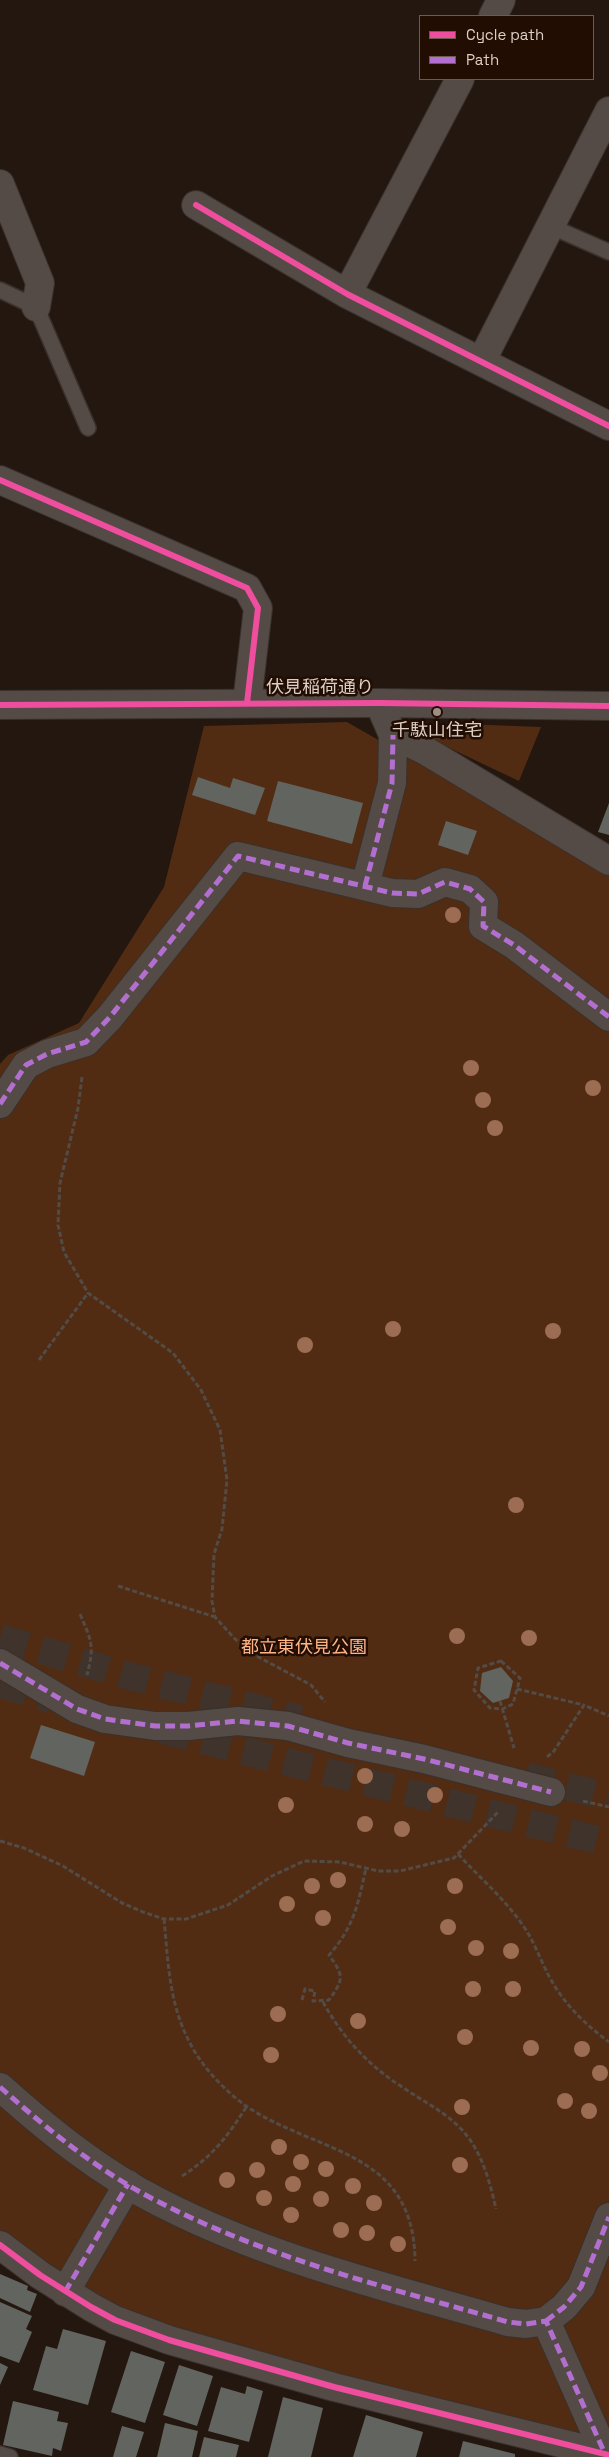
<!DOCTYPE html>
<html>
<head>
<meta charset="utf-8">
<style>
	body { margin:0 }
	#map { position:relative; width:609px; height:2457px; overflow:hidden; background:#231710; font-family:"Space Grotesk",sans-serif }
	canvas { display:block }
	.legend { position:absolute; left:419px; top:15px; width:175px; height:65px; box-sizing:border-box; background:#210d02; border:1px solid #6d5b50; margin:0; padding:6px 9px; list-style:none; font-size:15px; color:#decfc6 }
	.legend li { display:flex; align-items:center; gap:10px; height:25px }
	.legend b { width:25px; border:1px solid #6d5b50 }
</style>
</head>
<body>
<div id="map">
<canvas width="609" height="2457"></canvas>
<ul class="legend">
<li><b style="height:6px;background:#ef4d9e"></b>Cycle path</li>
<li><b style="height:6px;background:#b36fd0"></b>Path</li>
</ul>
</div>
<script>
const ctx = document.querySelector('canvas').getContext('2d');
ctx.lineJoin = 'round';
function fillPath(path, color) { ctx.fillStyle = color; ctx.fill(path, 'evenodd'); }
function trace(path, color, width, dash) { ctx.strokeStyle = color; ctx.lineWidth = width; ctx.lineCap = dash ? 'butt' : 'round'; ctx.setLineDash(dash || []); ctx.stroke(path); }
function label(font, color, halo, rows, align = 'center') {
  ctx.font = font + ' "Space Grotesk","Noto Sans JP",sans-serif'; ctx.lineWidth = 5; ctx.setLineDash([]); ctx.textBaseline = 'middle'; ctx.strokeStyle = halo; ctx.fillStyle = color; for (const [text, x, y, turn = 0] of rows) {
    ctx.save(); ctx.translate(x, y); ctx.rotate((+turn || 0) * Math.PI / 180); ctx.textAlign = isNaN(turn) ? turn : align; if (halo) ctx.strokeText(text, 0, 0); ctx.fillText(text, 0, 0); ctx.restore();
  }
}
fillPath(new Path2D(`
	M 347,722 L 609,872 L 609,2448 L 242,2351 L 103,2301 L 14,2243 L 0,2231 L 0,1064 L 8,1055 L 79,1023 L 164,887 L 204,726 Z
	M 409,722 L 541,727 L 519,781 L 426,737 Z`), '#512c13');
fillPath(new Path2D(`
	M 198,777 L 230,788 L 233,778 L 265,788 L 255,815 L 192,795 Z
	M 278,781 L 363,803 L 352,844 L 267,821 Z
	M 609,803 L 609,835 L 598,832 Z
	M 446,821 L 477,831 L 468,855 L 438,845 Z
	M 501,1667 L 513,1681 L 509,1698 L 493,1703 L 480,1691 L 482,1673 Z
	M 41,1725 L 95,1742 L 84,1776 L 30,1758 Z
	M 0,2274 L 28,2286 L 27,2290 L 37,2294 L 30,2312 L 0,2298 Z
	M 0,2302 L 32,2316 L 26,2329 L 32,2332 L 19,2363 L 0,2356 Z
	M 63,2329 L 106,2341 L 88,2405 L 33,2390 L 46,2346 L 57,2349 Z
	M 131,2351 L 165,2362 L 145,2423 L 111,2412 Z
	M 0,2363 L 8,2367 L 0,2385 Z
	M 179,2365 L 213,2376 L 197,2426 L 163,2415 Z
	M 247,2386 L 263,2391 L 249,2442 L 208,2431 L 221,2387 L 245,2394 Z
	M 283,2397 L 323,2408 L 311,2457 L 268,2457 Z
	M 13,2401 L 59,2412 L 57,2421 L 68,2423 L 61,2451 L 53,2448 L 52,2456 L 3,2445 Z
	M 366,2415 L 423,2432 L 416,2457 L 353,2457 Z
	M 165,2423 L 198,2431 L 192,2457 L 157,2457 Z
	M 122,2426 L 144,2432 L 136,2457 L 113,2457 Z
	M 204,2437 L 239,2445 L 236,2457 L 199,2457 Z
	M 463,2441 L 515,2454 L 515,2457 L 459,2457 Z`), '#626460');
trace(new Path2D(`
	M 0,1638 L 129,1676 L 300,1719
	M 0,1684 L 51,1699
	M 162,1730 L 609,1843
	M 526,1776 L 609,1797`), '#3f332b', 28, [28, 14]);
const lane = new Path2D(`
	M 550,226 L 609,252
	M 0,290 L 36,307 L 88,428
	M 0,2454 L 10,2457`);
const street = new Path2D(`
	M 493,16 L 501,0
	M 0,184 L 40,283 L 36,307
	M 196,205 L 347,294 L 609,426
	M 347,294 L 460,79
	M 482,360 L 609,111
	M 0,480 L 247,588 L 258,608 L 247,703
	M 379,703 L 393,735 L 426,751 L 609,861
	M 365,886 L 392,783 L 393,735
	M 0,1104 L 26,1065 L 47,1054 L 86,1042 L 110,1017 L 238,856 L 392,893 L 418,894 L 445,882 L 470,889 L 484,902 L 483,926 L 514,945 L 609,1017
	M 0,1663 L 77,1709 L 105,1719 L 155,1726 L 188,1726 L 238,1721 L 288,1726 L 348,1743 L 424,1759 L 551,1792
	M 0,2087 C 48,2130 101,2173 159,2202 C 269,2259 390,2288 508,2322 L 526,2324 L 546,2321 L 605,2454
	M 0,2245 L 40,2275 L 91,2307 L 115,2320 L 169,2340 L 334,2387 L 609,2455
	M 65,2292 L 128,2184
	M 546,2321 L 564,2307 L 581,2287 L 609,2217`);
const secondary = new Path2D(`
	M 0,705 L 379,703 L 609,706`);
trace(lane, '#3a312c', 18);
trace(street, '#3a312c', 30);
trace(secondary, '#3a312c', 30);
trace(new Path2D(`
	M 82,1077 L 78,1108 L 60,1183 L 58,1225 L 64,1252 L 88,1293 L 173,1353 L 201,1390 L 220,1430 L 227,1480 L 222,1529 L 214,1554 L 212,1601 L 215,1617 L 234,1638 L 251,1653 L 311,1685 L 325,1702
	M 39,1360 L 88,1293
	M 118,1586 L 215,1617
	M 80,1614 C 91,1640 95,1645 87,1675
	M 501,1661 L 520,1678 L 513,1704 L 502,1709 L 490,1708 L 474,1690 L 478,1668 Z
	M 517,1689 L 584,1705
	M 500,1701 L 514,1748
	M 547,1757 L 554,1751 L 584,1705 L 609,1716
	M 583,1801 L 609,1807
	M 0,1841 L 24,1848 L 63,1866 L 122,1903 L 143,1912 L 164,1919 L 186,1919 L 228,1905 L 272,1876 L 304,1861 L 340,1862 L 378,1871 L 400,1871 L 454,1858 L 498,1812
	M 458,1854 C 481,1879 505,1899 524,1927 C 533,1940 538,1954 545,1968 C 559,1999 582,2022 609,2042
	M 164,1919 C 168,1961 169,2003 189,2041 C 201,2066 224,2090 246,2106 C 317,2154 414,2149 415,2261
	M 302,2000 L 305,1989 L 315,1991 L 313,2001 L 329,2000 C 344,1979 344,1976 329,1955 C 354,1927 358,1904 366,1868
	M 323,2002 C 343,2038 368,2065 402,2087 C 424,2102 446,2112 464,2132 C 482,2153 490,2182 496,2209
	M 182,2176 C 213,2156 227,2137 247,2106`), '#534b46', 3, [5, 2.5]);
trace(lane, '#544b46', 15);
trace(street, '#544b46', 28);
trace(secondary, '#544b46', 28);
trace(new Path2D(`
	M 365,886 L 392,783 L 393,735
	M 0,1104 L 26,1065 L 47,1054 L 86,1042 L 110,1017 L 238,856 L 392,893 L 418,894 L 445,882 L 470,889 L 484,902 L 483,926 L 514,945 L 609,1017
	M 0,1663 L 77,1709 L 105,1719 L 155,1726 L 188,1726 L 238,1721 L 288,1726 L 348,1743 L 424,1759 L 551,1792
	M 0,2087 C 48,2130 101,2173 159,2202 C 269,2259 390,2288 508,2322 L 526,2324 L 546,2321 L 605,2454
	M 65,2292 L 128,2184
	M 546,2321 L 564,2307 L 581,2287 L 609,2217`), '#b36fd0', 5, [10, 5]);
trace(new Path2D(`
	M 196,205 L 347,294 L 609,426
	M 0,480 L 247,588 L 258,608 L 247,703
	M 0,705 L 379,703 L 609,706
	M 0,2245 L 40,2275 L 91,2307 L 115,2320 L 169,2340 L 334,2387 L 609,2455`), '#ef4d9e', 6);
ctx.fillStyle = '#9c6d52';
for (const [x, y] of [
	[453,915],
	[471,1068],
	[593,1088],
	[483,1100],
	[495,1128],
	[393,1329],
	[553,1331],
	[305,1345],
	[516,1505],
	[457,1636],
	[529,1638],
	[365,1776],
	[435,1795],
	[286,1805],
	[365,1824],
	[402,1829],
	[338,1880],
	[312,1886],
	[455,1886],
	[287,1904],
	[323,1918],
	[448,1927],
	[476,1948],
	[511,1951],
	[473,1989],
	[513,1989],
	[278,2014],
	[358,2021],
	[465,2037],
	[531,2048],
	[582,2049],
	[271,2055],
	[600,2073],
	[565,2101],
	[462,2107],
	[589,2111],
	[279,2147],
	[301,2162],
	[460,2165],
	[326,2169],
	[257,2170],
	[227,2180],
	[293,2184],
	[353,2186],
	[264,2198],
	[321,2199],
	[374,2203],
	[291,2215],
	[341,2230],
	[367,2233],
	[398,2244]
]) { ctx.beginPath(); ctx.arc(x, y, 8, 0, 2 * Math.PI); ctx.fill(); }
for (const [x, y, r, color] of [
	[437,712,5,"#9d8f86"]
]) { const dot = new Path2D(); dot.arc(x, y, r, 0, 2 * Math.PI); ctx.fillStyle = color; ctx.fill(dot); trace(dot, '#210d02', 2); }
label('18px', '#decfc6', '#210d02', [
	["伏見稲荷通り",320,688]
]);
label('18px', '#decfc6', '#210d02', [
	["千駄山住宅",437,731]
]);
label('18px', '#ffb488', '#210d02', [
	["都立東伏見公園",304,1648]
]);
</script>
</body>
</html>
